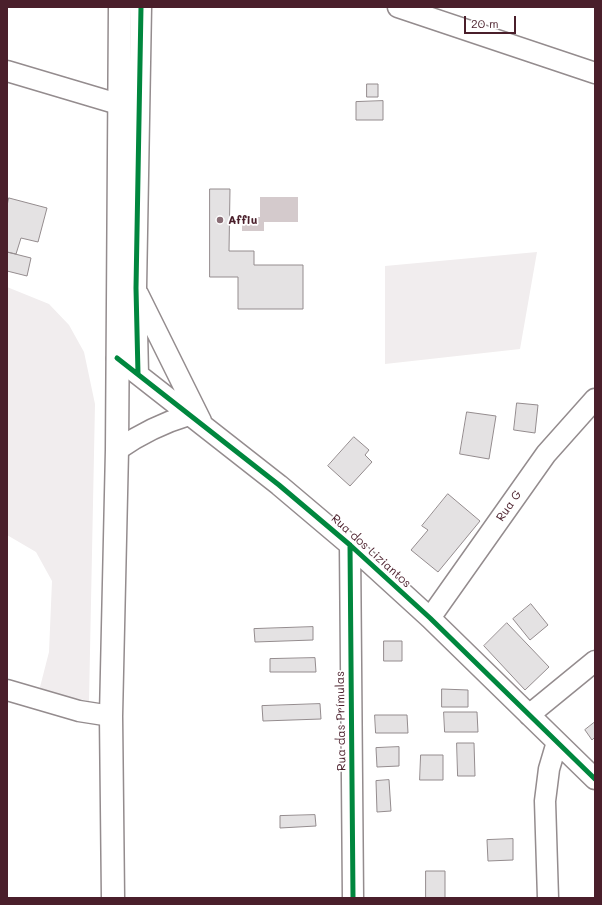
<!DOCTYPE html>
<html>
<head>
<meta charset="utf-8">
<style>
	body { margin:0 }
	#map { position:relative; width:602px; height:905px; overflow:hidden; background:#fff; font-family:Mali,sans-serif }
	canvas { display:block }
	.frame { position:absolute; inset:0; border:8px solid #4a1f2b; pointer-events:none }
	.scale { position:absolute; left:464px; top:16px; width:52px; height:18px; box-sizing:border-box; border:2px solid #4a1f2b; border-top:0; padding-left:5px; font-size:12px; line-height:14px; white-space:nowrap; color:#4a1f2b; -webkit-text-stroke:3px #fff; paint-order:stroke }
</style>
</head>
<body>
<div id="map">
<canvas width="602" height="905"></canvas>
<div class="frame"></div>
<div class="scale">20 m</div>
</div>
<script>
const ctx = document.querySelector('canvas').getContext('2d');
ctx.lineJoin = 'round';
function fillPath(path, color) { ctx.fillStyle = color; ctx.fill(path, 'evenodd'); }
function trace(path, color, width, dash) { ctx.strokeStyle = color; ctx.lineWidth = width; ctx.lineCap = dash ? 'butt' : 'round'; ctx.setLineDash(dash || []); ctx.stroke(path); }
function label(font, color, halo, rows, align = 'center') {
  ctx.font = font + ' Mali,sans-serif'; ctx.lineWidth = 3.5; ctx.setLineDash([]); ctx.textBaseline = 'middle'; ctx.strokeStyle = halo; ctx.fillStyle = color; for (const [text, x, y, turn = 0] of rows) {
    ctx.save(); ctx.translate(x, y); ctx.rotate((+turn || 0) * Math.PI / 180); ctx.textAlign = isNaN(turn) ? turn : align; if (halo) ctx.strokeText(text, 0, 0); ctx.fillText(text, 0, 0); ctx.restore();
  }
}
fillPath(new Path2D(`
	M 537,252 L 520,349 L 385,364 L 385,266 Z
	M 7,287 L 49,304 L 69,325 L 84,352 L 95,404 L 89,701 L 39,691 L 49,652 L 52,581 L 36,552 L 7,535 Z`), '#f1edee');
fillPath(new Path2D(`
	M 260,197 L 298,197 L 298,222 L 264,222 L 264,231 L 242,231 L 242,217 L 260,217 Z`), '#d4cacc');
const building = new Path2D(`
	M 367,84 L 378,84 L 378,97 L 367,97 Z
	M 383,101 L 383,120 L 356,120 L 356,102 Z
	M 210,189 L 230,189 L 229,251 L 254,251 L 254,265 L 303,265 L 303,309 L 238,309 L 238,277 L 210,277 Z
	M 9,198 L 47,208 L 38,242 L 21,238 L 16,254 L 7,252 L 7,206 Z
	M 7,252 L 31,258 L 27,276 L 7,271 Z
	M 517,403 L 538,405 L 535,433 L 514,430 Z
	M 467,412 L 496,416 L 489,459 L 460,454 Z
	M 354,437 L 369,450 L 365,455 L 372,462 L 350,486 L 328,466 Z
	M 448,494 L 480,521 L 438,572 L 411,550 L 428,530 L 422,526 Z
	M 531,604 L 548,625 L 530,640 L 513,619 Z
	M 507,623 L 549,667 L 525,690 L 484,646 Z
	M 313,627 L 313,640 L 255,642 L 254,629 Z
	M 384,641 L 402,641 L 402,661 L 384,661 Z
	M 315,658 L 316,672 L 270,672 L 270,659 Z
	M 442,689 L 468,690 L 468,707 L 442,707 Z
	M 320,704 L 321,719 L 263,721 L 262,706 Z
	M 444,712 L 477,712 L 478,732 L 445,732 Z
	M 375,715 L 407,715 L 408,733 L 376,733 Z
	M 595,722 L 595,737 L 592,740 L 585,730 Z
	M 457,743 L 474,743 L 475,776 L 458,776 Z
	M 399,747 L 399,766 L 377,767 L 376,748 Z
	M 421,755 L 443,755 L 443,780 L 420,780 Z
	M 389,780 L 391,811 L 377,812 L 376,781 Z
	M 315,815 L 316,826 L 280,828 L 280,816 Z
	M 513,839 L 513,860 L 488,861 L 487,840 Z
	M 426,871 L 445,871 L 445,898 L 426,898 Z`);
fillPath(building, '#e4e2e3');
trace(building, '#948c8e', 1);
const minor = new Path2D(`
	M 398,7 L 595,73
	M 7,71 L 118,104
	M 138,294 L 201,421
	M 117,358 L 279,485 L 350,545 L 430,618 L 595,779
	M 138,374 L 136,288 L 141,7
	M 117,450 C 140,434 162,423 189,415
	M 350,545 L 353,898
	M 430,618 L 546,454 L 595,399
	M 7,690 L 79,711 L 111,716
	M 529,715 L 595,661
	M 548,898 L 545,801 L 549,769 L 557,742`);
const major = new Path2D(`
	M 113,898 L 111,716 L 117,450 L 120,7`);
trace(minor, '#948c8e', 23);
trace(major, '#948c8e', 25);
trace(minor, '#fff', 20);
trace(major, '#fff', 22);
trace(new Path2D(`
	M 117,358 L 279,485 L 350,545 L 430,618 L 595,779
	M 138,374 L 136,288 L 141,7
	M 350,545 L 353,898`), '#00873e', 5);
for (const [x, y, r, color] of [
	[220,220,4,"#896d75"]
]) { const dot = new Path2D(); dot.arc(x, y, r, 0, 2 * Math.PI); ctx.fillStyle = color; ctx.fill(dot); trace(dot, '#fff', 1.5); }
label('bold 12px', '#4a1f2b', '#fff', [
	["Affiu",228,220]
], 'left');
label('12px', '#4a1f2b', '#fff', [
	["Rua G",509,506,-55],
	["Rua dos Liziantos",371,551,42],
	["Rua das Prímulas",341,721,-91]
]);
</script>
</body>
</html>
